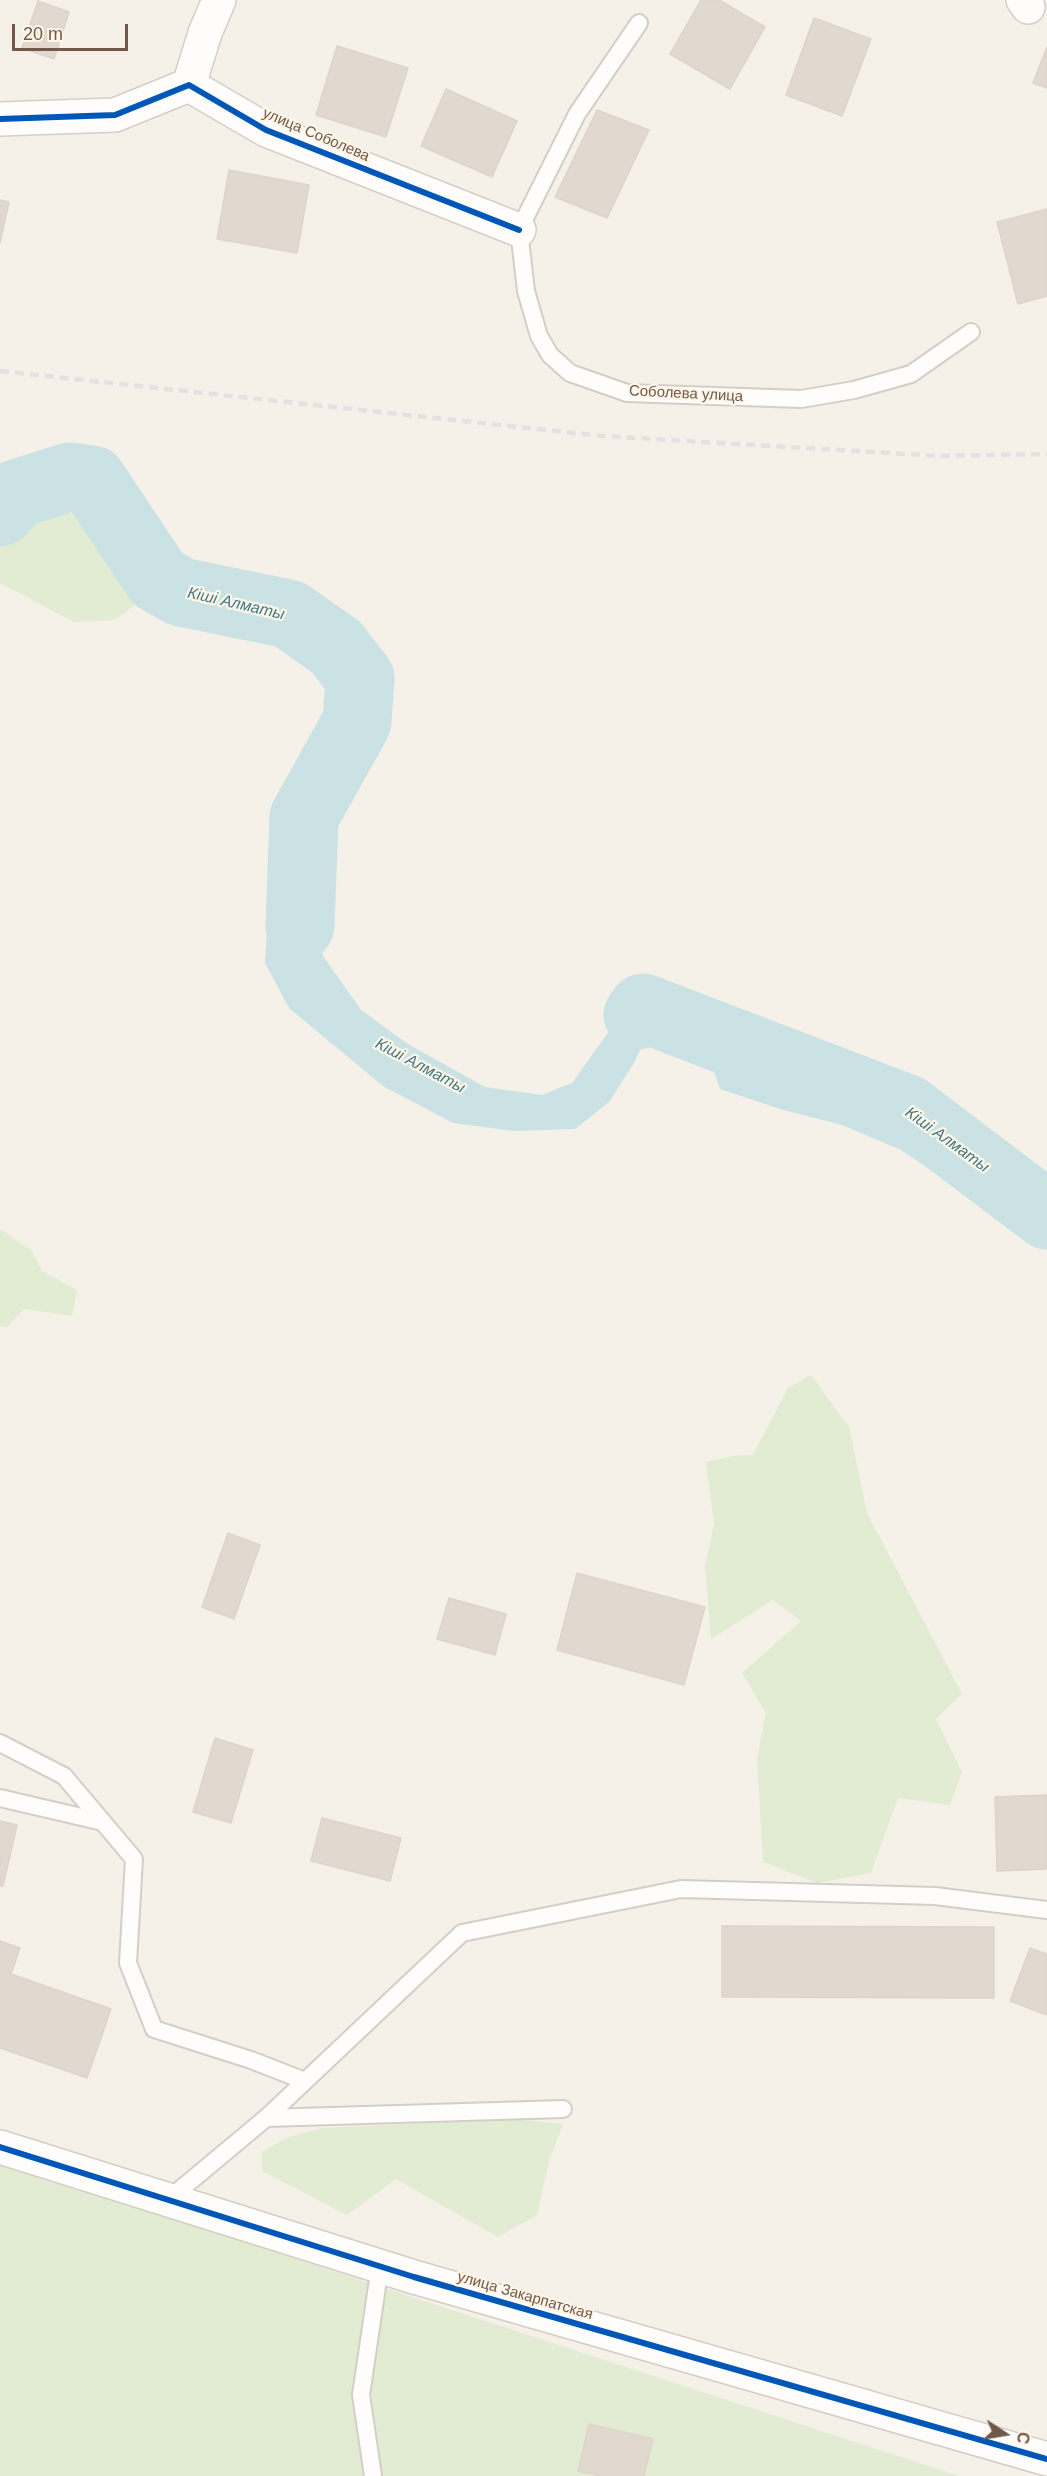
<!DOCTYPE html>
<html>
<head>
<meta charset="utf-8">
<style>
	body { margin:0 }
	#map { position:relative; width:1047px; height:2476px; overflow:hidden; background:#f5f1e8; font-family:Arial,sans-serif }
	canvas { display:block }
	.north { position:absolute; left:975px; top:2404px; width:60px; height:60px; -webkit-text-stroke:4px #fef6e8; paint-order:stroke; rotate:102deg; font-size:16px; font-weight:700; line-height:24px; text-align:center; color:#71584a }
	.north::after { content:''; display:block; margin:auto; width:21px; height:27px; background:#71584a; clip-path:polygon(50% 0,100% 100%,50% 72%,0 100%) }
	.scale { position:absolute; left:12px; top:24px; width:116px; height:27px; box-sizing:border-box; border:3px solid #71584a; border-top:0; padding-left:8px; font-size:18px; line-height:21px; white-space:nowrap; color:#71584a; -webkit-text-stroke:4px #fef6e8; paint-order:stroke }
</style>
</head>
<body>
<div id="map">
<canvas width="1047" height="2476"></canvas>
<div class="north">С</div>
<div class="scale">20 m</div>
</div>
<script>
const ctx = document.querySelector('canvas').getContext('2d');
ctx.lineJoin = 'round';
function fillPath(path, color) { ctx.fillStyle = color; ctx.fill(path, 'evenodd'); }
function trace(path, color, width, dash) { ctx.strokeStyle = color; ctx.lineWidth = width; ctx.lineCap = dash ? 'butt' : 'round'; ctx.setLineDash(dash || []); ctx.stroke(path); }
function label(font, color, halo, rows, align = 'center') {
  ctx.font = font + ' Arial,sans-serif'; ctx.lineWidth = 4.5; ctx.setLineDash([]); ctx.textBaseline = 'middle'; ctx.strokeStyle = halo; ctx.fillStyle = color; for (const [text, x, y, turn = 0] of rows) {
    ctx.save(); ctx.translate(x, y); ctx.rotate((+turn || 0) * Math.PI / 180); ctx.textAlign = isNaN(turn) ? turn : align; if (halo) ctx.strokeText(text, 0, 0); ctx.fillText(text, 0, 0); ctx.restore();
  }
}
fillPath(new Path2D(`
	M 62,509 L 96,525 L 124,567 L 135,605 L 115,620 L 74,622 L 0,583 L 0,529 L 12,516 Z
	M 0,1229 L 31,1250 L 42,1271 L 77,1290 L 72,1316 L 24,1309 L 7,1327 L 0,1326 Z
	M 811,1375 L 849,1427 L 867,1513 L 962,1694 L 936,1719 L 962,1772 L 950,1805 L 898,1798 L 871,1873 L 817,1883 L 763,1862 L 757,1759 L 766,1713 L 742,1673 L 801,1621 L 773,1600 L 711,1639 L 705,1566 L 714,1524 L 706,1462 L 733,1456 L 753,1455 L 788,1388 Z
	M 515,2119 L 563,2124 L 549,2161 L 537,2215 L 498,2237 L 396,2179 L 347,2215 L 262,2171 L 262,2152 L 286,2138 L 322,2128 Z
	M 0,2162 L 959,2476 L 0,2476 Z`), '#e1ecd3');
fillPath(new Path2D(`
	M 285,827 L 317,837 L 315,897 L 323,956 L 361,1010 L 408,1044 L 485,1087 L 542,1095 L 572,1083 L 607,1034 L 628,1001 L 665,996 L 704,1015 L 739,1055 L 787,1082 L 868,1103 L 962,1148 L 1047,1195 L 1047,1241 L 972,1198 L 901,1150 L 842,1125 L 780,1109 L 720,1089 L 708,1053 L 683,1032 L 648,1035 L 632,1066 L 609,1102 L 575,1129 L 514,1131 L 453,1123 L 383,1086 L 289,1008 L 265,963 L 269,893 Z`), '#cae2e4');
trace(new Path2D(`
	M 0,512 L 16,494 L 69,477 L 92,480 L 158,579 L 181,592 L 289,614 L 336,647 L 360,678 L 357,722 L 304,817 L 300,926
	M 638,1015 L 643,1008 L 907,1109 L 1047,1215`), '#cae2e4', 69);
const building = new Path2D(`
	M 701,0 L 719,0 L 765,27 L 730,89 L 670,54 Z
	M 38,1 L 69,12 L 54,59 L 22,48 Z
	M 814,18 L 871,39 L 842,116 L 786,95 Z
	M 337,46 L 408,68 L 386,137 L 316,115 Z
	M 1047,47 L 1047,88 L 1033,83 Z
	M 446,89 L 517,121 L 492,177 L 421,146 Z
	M 597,110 L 649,130 L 607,218 L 555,197 Z
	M 229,170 L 309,185 L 297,253 L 217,239 Z
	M 0,200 L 9,202 L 0,243 Z
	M 1047,209 L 1047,296 L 1018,304 L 997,222 Z
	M 228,1533 L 260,1545 L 234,1619 L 202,1607 Z
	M 577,1573 L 705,1607 L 684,1685 L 557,1650 Z
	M 449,1598 L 506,1614 L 495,1655 L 437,1639 Z
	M 215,1738 L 253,1750 L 231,1823 L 193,1812 Z
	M 1047,1795 L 1047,1869 L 997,1871 L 995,1797 Z
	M 322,1818 L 401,1838 L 390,1881 L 311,1861 Z
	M 0,1821 L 17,1825 L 3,1886 L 0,1886 Z
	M 722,1926 L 994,1927 L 994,1998 L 722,1997 Z
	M 0,1941 L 20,1948 L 11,1974 L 111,2009 L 87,2078 L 0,2048 Z
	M 1030,1948 L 1047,1954 L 1047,2015 L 1010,2001 Z
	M 589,2424 L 653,2439 L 644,2476 L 601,2476 L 578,2471 Z`);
fillPath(building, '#e1d8d0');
trace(building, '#ded4ca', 1.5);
const lane = new Path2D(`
	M 639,23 L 577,114 L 519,230 L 526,291 L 539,336 L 550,355 L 570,373 L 627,393 L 801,399 L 854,390 L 911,374 L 971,332
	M 0,1743 L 64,1776 L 134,1859 L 128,1963 L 154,2029 L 251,2060 L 305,2081
	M 0,1798 L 103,1822
	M 266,2118 L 563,2109
	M 169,2199 L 266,2118 L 462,1933 L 681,1889 L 935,1896 L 1047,1910
	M 373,2476 L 361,2395 L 380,2266`);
const street = new Path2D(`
	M 1023,0 L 1028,7
	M 189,85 L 205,33 L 219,0
	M 0,119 L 115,115 L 189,85 L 266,130 L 519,230`);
const secondary = new Path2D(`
	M 0,2147 L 414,2277 L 1047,2459`);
trace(lane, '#d4cec6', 20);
trace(street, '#d4cec6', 36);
trace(secondary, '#d4cdc4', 36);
trace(lane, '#fefdfc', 16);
trace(street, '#fefdfc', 33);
trace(secondary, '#fefdfc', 33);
trace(new Path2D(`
	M 0,371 L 602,436 L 940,456 L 1047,454`), '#e4e1e4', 4.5, [9, 6]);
trace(new Path2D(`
	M 0,119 L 115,115 L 189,85 L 266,130 L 519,230
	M 0,2147 L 414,2277 L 1047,2459`), '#0057b8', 6);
label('15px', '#71584a', '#fef6e8', [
	["улица Соболева",316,135,23],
	["Соболева улица",686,394,3],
	["улица Закарпатская",525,2296,16]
]);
label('italic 16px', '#457884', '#fef6e8', [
	["Кіші Алматы",236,604,13],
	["Кіші Алматы",420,1066,28],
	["Кіші Алматы",947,1140,36]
]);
</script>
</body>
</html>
